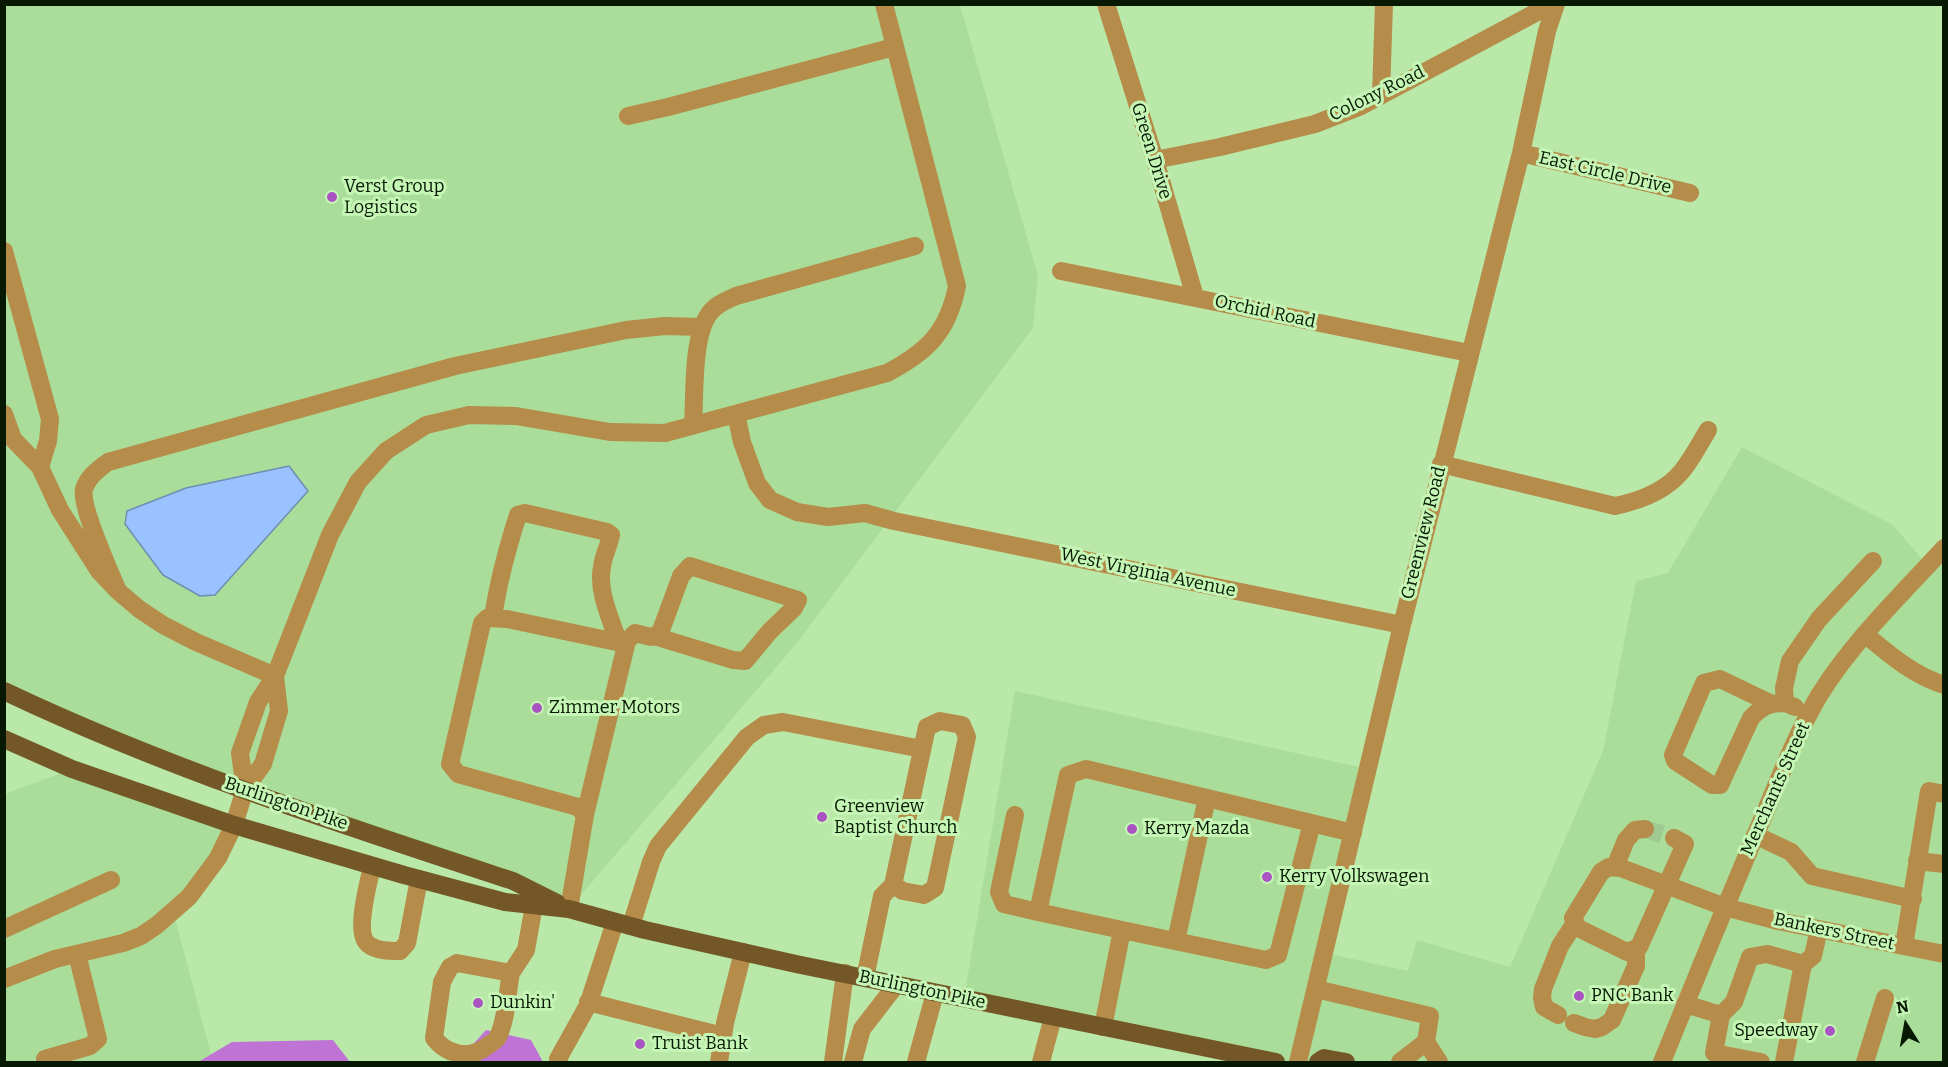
<!DOCTYPE html>
<html>
<head>
<meta charset="utf-8">
<style>
	body { margin:0 }
	#map { position:relative; width:1948px; height:1067px; overflow:hidden; background:#b9e8a9; font-family:Bitter,serif }
	canvas { display:block }
	.frame { position:absolute; inset:0; border:6px solid #081903; pointer-events:none }
	.north { position:absolute; left:1876px; top:995px; width:60px; height:60px; -webkit-text-stroke:4px #c5f6b6; paint-order:stroke; rotate:349deg; font-size:16px; font-weight:700; line-height:24px; text-align:center; color:#081903 }
	.north::after { content:''; display:block; margin:auto; width:21px; height:27px; background:#081903; clip-path:polygon(50% 0,100% 100%,50% 72%,0 100%) }
</style>
</head>
<body>
<div id="map">
<canvas width="1948" height="1067"></canvas>
<div class="frame"></div>
<div class="north">N</div>
</div>
<script>
const ctx = document.querySelector('canvas').getContext('2d');
ctx.lineJoin = 'round';
function fillPath(path, color) { ctx.fillStyle = color; ctx.fill(path, 'evenodd'); }
function trace(path, color, width, dash) { ctx.strokeStyle = color; ctx.lineWidth = width; ctx.lineCap = dash ? 'butt' : 'round'; ctx.setLineDash(dash || []); ctx.stroke(path); }
function label(font, color, halo, rows, align = 'center') {
  ctx.font = font + ' Bitter,serif'; ctx.lineWidth = 6; ctx.setLineDash([]); ctx.textBaseline = 'middle'; ctx.strokeStyle = halo; ctx.fillStyle = color; for (const [text, x, y, turn = 0] of rows) {
    ctx.save(); ctx.translate(x, y); ctx.rotate((+turn || 0) * Math.PI / 180); ctx.textAlign = isNaN(turn) ? turn : align; if (halo) ctx.strokeText(text, 0, 0); ctx.fillText(text, 0, 0); ctx.restore();
  }
}
fillPath(new Path2D(`
	M 4,5 L 960,5 L 1038,276 L 1033,328 L 797,643 L 569,909 L 5,691 Z
	M 1742,447 L 1893,525 L 1927,565 L 1943,548 L 1943,1062 L 1276,1062 L 964,999 L 1015,691 L 1368,769 L 1325,953 L 1408,971 L 1417,940 L 1510,967 L 1603,751 L 1636,581 L 1668,573 Z
	M 72,769 L 234,825 L 173,911 L 211,1054 L 198,1062 L 5,1062 L 5,794 Z`), '#ad9');
fillPath(new Path2D(`
	M 486,1030 L 531,1040 L 543,1062 L 457,1062 Z
	M 333,1040 L 350,1062 L 198,1062 L 232,1042 Z`), '#bf74d5');
const water = new Path2D(`
	M 289,466 L 308,491 L 215,595 L 200,596 L 163,575 L 125,524 L 127,511 L 186,488 Z`);
fillPath(water, '#9ac2fe');
trace(water, '#6e8fb3', 1.5);
trace(new Path2D(`
	M 1645,829 L 1674,838`), '#9ec990', 18, [18, 9]);
trace(new Path2D(`
	M 1106,4 L 1155,160 L 1195,297
	M 1381,95 L 1384,4
	M 628,116 L 668,107 L 894,47
	M 1521,153 L 1690,193
	M 1155,160 L 1220,147 L 1315,124 L 1361,106 L 1552,4
	M 4,251 L 50,419 L 48,441 L 40,467
	M 1061,271 L 1469,353
	M 4,414 L 13,439 L 40,467 L 60,510 L 99,571 L 118,591 L 139,609 L 163,625 L 196,642 L 275,676
	M 736,414 L 742,442 L 757,483 L 770,500 L 797,512 L 828,517 L 865,513 L 894,521 L 1402,625
	M 693,425 C 695,396 692,337 709,314 C 715,305 725,301 736,296 L 915,246
	M 1441,464 L 1615,506 C 1639,501 1666,491 1682,471 C 1692,459 1700,443 1708,430
	M 118,591 C 110,572 80,506 84,489 C 88,477 98,469 108,462 L 455,366 L 626,330 L 665,326 L 702,327
	M 493,618 C 498,583 507,549 518,515 L 525,513 L 607,532 L 611,535 C 609,546 603,556 602,567 C 597,591 611,619 618,641
	M 1866,635 C 1890,655 1913,675 1944,685
	M 1770,703 L 1720,679 L 1704,683 L 1673,755 L 1675,761 L 1712,785 L 1720,785 L 1751,718 C 1762,706 1769,703 1785,703
	M 1795,707 L 1785,703 L 1784,688 L 1790,661 L 1819,619 L 1873,561
	M 245,789 L 240,753 L 258,702 L 275,676 L 330,535 L 358,482 L 386,451 L 426,425 L 469,415 L 516,416 L 610,432 L 665,433 L 887,373 C 927,352 948,332 957,286 L 884,4
	M 585,815 L 627,641 L 635,633 L 651,637 L 660,633 L 681,576 L 690,566 L 798,600 L 794,608 L 770,631 L 745,661 L 733,660 L 654,636
	M 1015,815 L 999,892 L 1004,904 L 1038,912
	M 1755,835 L 1791,852 L 1812,876 L 1913,899
	M 1674,838 L 1685,844 L 1639,947 L 1627,952 L 1578,928 L 1573,918 L 1601,872 L 1609,867 L 1621,868 L 1725,907 L 1778,921 L 1944,954
	M 1917,861 L 1944,864
	M 372,866 C 369,882 354,933 368,944 C 376,951 389,951 400,951 L 407,943 L 419,879
	M 1615,867 L 1626,840 L 1635,830 L 1645,829
	M 569,909 L 585,815 L 578,807 L 458,774 L 450,764 L 482,623 L 487,618 L 507,619 L 626,644
	M 631,926 L 651,862 L 658,846 L 747,737 L 764,725 L 783,722 L 922,749
	M 4,929 L 111,880
	M 1122,930 L 1038,912 L 1068,775 L 1086,769 L 1353,833
	M 1176,941 L 1207,798
	M 1904,946 L 1929,791 L 1944,794
	M 511,973 C 507,993 507,1018 498,1037 C 496,1041 491,1043 487,1046 C 470,1060 447,1055 434,1038 L 442,982 L 450,967 L 457,963 L 511,973 L 526,950 L 534,905
	M 865,978 L 882,896 L 893,885 L 927,727 L 940,721 L 962,725 L 967,737 L 935,888 L 924,895 L 903,891 L 893,885
	M 4,979 L 55,959 L 123,943 L 141,936 L 157,925 L 189,897 L 218,858 L 234,825 L 245,789 L 263,764 L 279,711 L 275,676
	M 1316,989 L 1430,1016 L 1426,1042 L 1439,1062
	M 588,1002 L 723,1036
	M 1685,1004 L 1721,1015 L 1734,1002 L 1750,957 L 1767,954 L 1803,964 L 1813,956 L 1819,929
	M 1558,1015 L 1544,1007 L 1542,998 L 1543,989 L 1560,946 L 1575,923
	M 1721,1015 L 1714,1053 L 1761,1062
	M 1574,1023 L 1585,1027 L 1595,1029 L 1602,1027 L 1612,1020 L 1636,966 L 1636,955 L 1634,949
	M 1103,1027 L 1122,930 L 1266,960 L 1278,955 L 1312,823
	M 45,1059 L 90,1046 L 98,1039 L 77,954
	M 559,1062 L 558,1059 L 588,1005 L 615,922
	M 719,1062 L 725,1023 L 743,952
	M 833,1062 L 845,973
	M 853,1062 L 862,1029 L 896,985
	M 916,1062 L 935,993
	M 1041,1062 L 1053,1017
	M 1298,1062 L 1402,625 L 1521,153 L 1547,31 L 1556,4
	M 1400,1062 L 1426,1042
	M 1662,1062 C 1694,982 1727,902 1761,822 C 1779,780 1796,734 1820,694 C 1854,640 1901,595 1944,548
	M 1784,1062 L 1803,964
	M 1865,1062 L 1885,998`), '#b58c49', 18);
trace(new Path2D(`
	M 4,691 C 168,769 342,825 513,881 L 557,903
	M 4,739 L 72,769 L 234,825 L 404,875 L 505,902 L 569,909 L 645,930 L 796,964 L 1276,1062
	M 1318,1062 L 1324,1058 L 1346,1062`), '#735727', 18);
for (const [x, y, r, color] of [
	[332,197,6,"#a954c2"],
	[537,708,6,"#a954c2"],
	[822,817,6,"#a954c2"],
	[1132,829,6,"#a954c2"],
	[1267,877,6,"#a954c2"],
	[1579,996,6,"#a954c2"],
	[478,1003,6,"#a954c2"],
	[1830,1031,6,"#a954c2"],
	[640,1044,6,"#a954c2"]
]) { const dot = new Path2D(); dot.arc(x, y, r, 0, 2 * Math.PI); ctx.fillStyle = color; ctx.fill(dot); trace(dot, '#c5f6b6', 2); }
label('18px', '#081903', '#c5f6b6', [
	["Colony Road",1377,94,-26],
	["Green Drive",1151,151,73],
	["East Circle Drive",1605,173,13],
	["Orchid Road",1265,312,12],
	["Greenview Road",1424,533,-76],
	["West Virginia Avenue",1148,573,12],
	["Merchants Street",1776,789,-66],
	["Burlington Pike",286,804,19],
	["Bankers Street",1834,932,12],
	["Burlington Pike",922,990,12]
]);
label('18px', '#081903', '#c5f6b6', [
	["Verst Group",344,187],
	["Logistics",344,208],
	["Zimmer Motors",549,708],
	["Greenview",834,807],
	["Baptist Church",834,828],
	["Kerry Mazda",1144,829],
	["Kerry Volkswagen",1279,877],
	["PNC Bank",1591,996],
	["Dunkin'",490,1003],
	["Speedway",1818,1031,"right"],
	["Truist Bank",652,1044]
], 'left');
</script>
</body>
</html>
